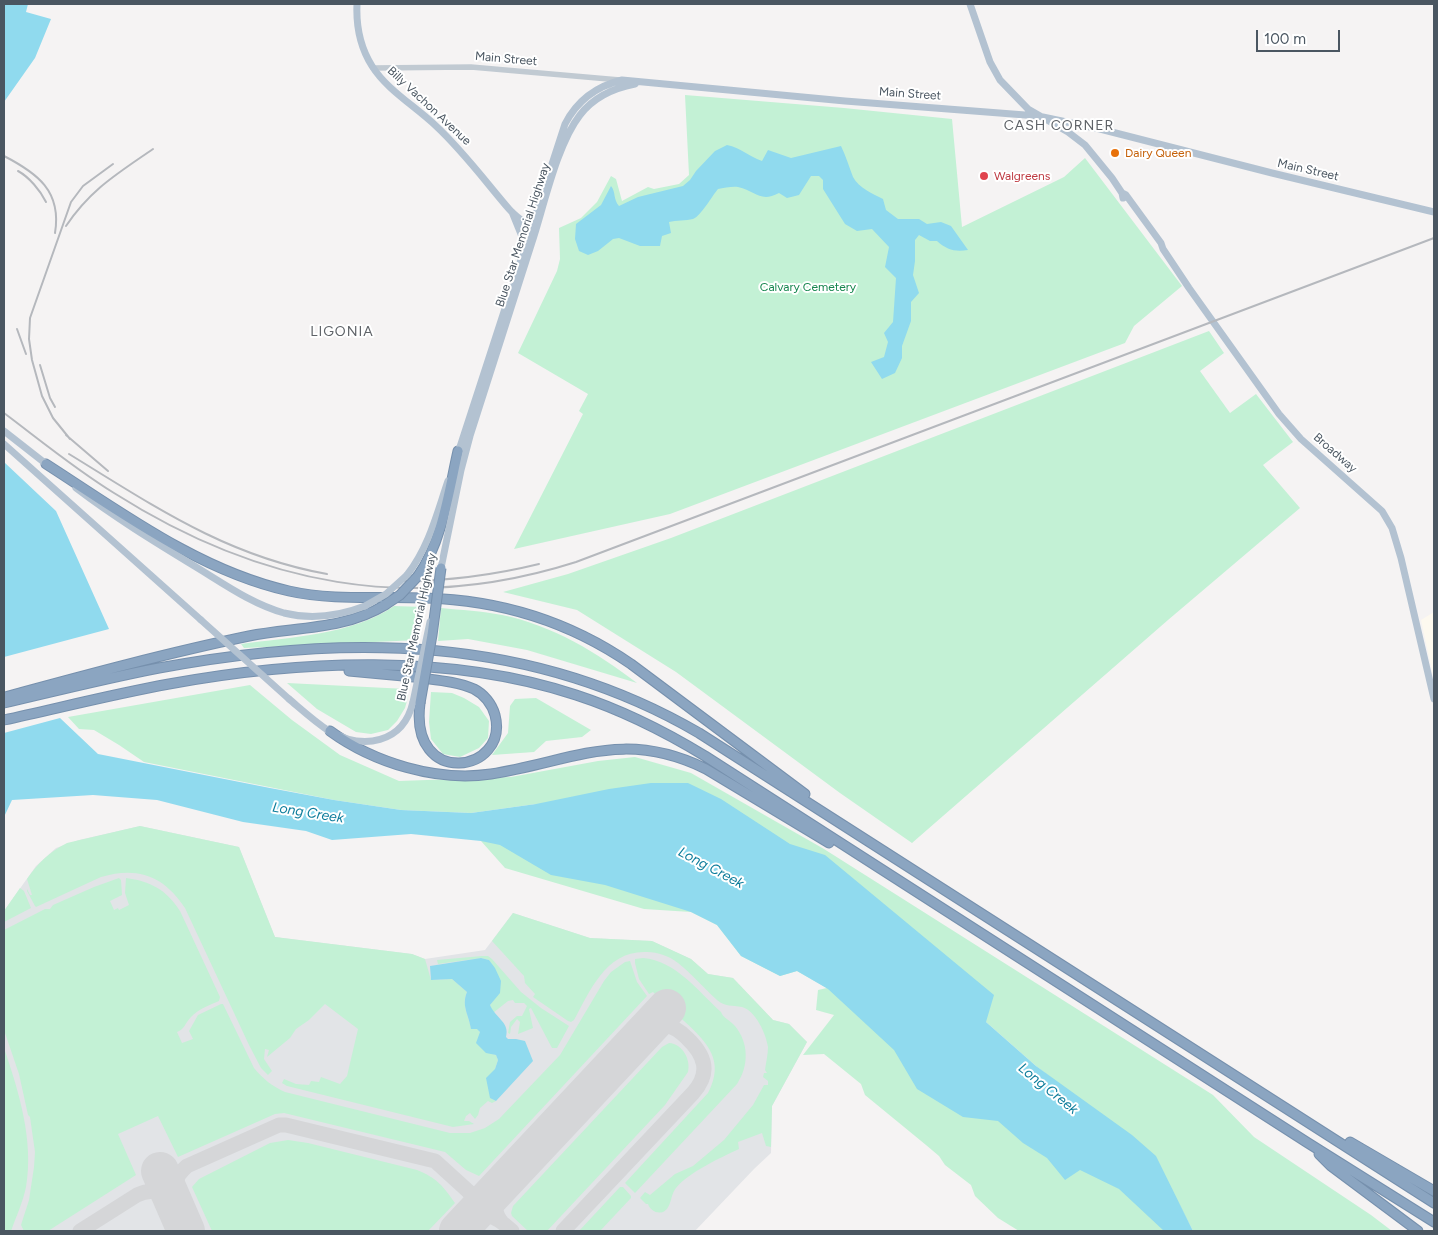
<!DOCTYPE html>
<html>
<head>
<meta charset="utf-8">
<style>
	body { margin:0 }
	#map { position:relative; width:1438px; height:1235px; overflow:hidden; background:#f5f3f3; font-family:Figtree,sans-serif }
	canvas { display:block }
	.frame { position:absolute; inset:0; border:5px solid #4a5661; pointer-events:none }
	.scale { position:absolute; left:1256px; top:30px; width:84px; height:22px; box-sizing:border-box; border:2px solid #4a5661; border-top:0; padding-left:6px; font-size:15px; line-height:18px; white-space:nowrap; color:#4a5661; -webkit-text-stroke:4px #fff; paint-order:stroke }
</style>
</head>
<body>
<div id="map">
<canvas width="1438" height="1235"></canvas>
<div class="frame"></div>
<div class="scale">100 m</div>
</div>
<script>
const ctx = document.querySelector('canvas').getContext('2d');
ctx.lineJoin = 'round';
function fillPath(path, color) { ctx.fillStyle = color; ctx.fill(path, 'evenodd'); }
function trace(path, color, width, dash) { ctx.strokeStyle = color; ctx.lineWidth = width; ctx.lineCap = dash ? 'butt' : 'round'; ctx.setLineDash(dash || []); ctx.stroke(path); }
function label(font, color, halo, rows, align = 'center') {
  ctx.font = font + ' Figtree,sans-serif'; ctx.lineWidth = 4; ctx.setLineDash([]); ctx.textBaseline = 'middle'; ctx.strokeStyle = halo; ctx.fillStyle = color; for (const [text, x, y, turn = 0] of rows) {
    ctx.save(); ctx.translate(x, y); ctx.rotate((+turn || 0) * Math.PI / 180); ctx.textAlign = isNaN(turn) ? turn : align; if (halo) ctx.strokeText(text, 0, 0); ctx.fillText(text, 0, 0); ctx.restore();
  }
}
fillPath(new Path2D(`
	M 1434,612 L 1434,680 L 1421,620 Z`), '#fdf9ef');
fillPath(new Path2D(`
	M 140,826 L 239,847 L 275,937 L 412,954 L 425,959 L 485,950 L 513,913 L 590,938 L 652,941 L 691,959 L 708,974 L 733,978 L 773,1020 L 789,1024 L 807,1042 L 772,1106 L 771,1153 L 754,1169 L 695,1231 L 4,1231 L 4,911 L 36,866 L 56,848 L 79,840 Z`), '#e2e4e7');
fillPath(new Path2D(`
	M 685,95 L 844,108 L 952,119 L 962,227 L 1064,177 L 1085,158 L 1182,286 L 1134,326 L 1125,343 L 670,514 L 514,549 L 583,414 L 579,411 L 588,394 L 518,353 L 557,271 L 560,259 L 559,228 L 581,218 L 597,202 L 611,176 L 616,179 L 622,201 L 648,187 L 654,189 L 679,184 L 689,175 Z
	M 1209,331 L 1224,353 L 1200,371 L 1230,413 L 1256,394 L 1293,442 L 1263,465 L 1300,508 L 1168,620 L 912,843 L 840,793 L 676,672 L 577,610 L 503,592 L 568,574 L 671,538 Z
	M 394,606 L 424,607 L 418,640 L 244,648 L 241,644 C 290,637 352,635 394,606 Z
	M 441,608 C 461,610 482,611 502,615 C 552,625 598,653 637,683 L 527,650 L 468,639 L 438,641 Z
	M 287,683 L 407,689 L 408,697 L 405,708 L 397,721 L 388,730 L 371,734 L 356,732 L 317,709 Z
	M 250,685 L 292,720 L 340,755 L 399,781 L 511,777 L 598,761 L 635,757 L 691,773 L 824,849 L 1213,1095 L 1254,1137 L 1371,1215 L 1392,1231 L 1193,1231 L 1178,1202 L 1063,1087 L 1036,1066 L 986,1022 L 536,804 L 471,813 L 401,810 L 334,800 L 144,762 L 119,745 L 94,730 L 79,729 L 68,717 Z
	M 431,692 L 452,693 L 464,698 L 479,707 L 489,721 L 488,738 L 479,748 L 460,757 L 443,754 L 431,739 L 429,722 Z
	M 536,698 L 591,730 L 582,737 L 546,741 L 534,752 L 492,755 L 508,733 L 510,706 L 515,699 Z
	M 140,826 L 239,847 L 275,937 L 412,954 L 425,959 L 431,980 L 452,979 L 467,992 C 461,1005 469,1016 471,1028 L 478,1029 L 492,1054 L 496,1055 L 498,1060 L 495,1069 L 490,1098 L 496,1101 L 492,1103 L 488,1101 L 480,1108 L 478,1115 L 475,1119 L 470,1113 L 466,1116 L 464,1121 L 469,1121 L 474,1124 L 453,1127 L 287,1086 L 282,1083 L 284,1079 L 296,1084 L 309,1085 L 311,1081 L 319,1082 L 321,1077 L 340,1084 L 347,1076 L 358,1029 L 325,1004 L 309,1020 L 296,1029 L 290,1038 L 267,1057 L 269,1050 L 265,1049 L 264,1059 L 272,1071 L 268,1075 L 261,1068 L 249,1045 L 185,908 C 164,876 138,866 101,877 L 36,907 L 35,906 L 27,891 L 27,889 L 30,895 L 32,895 L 27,879 C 38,863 49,852 67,843 Z
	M 511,831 L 824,941 L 1170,1231 L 1019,1231 L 998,1218 L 975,1196 L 971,1185 L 945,1165 L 939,1156 L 926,1145 L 865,1095 L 861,1084 L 824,1054 L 803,1055 L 834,1015 L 816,1010 L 818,990 L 827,988 L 797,971 L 780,976 L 741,956 L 717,925 L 691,912 L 644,909 L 505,868 L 481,841 Z
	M 119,878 L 121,880 L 122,895 L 110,901 L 114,910 L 118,908 L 119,910 L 129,905 L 125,893 L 126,878 C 150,881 167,890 180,911 L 220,997 L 219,1001 C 210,1005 198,1009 191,1017 C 185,1023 185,1029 177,1032 L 182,1043 L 193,1039 L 189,1031 L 198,1015 L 221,1004 L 223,1004 L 254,1068 C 263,1079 272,1086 285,1092 L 450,1133 L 470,1133 L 485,1128 L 499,1119 L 560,1055 L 604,981 L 611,972 L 625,962 L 630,961 L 637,982 L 647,996 L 479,1176 L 466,1170 L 445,1152 L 284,1113 L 275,1114 L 178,1157 L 158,1116 L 118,1134 L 136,1175 L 48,1231 L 24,1231 L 21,1225 L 29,1200 L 34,1167 L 35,1152 L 30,1117 L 28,1115 L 19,1074 L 4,1030 L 4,930 L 45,909 L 50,909 L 53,905 L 94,887 Z
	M 20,888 L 24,891 L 31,908 L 4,922 L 4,911 Z
	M 513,913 L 590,938 L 652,941 L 691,959 L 708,974 L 733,978 L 773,1020 L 789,1024 L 807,1042 L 772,1106 L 771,1147 L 766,1146 L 762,1133 L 738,1142 L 739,1149 C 720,1158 689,1172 676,1188 C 670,1195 672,1208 663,1212 C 656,1214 650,1210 648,1204 L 646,1204 L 640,1198 L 645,1192 L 650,1195 L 675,1174 L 693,1166 L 724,1140 L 753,1105 L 764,1085 L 768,1085 L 768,1081 L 763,1077 L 764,1073 L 767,1073 L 765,1070 C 766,1062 768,1054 768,1047 C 766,1034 756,1011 742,1007 C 732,1005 725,1007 717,1000 C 704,988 692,974 678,963 C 669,956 658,952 647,952 C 606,950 590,991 574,1020 L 571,1022 L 568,1021 L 533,997 L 535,994 L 525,983 L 524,976 L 492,941 Z
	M 482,956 L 488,956 L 492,959 L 521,992 L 541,1008 L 569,1026 L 557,1048 L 552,1048 L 531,1008 L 529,1009 L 533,1028 L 518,1034 L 520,1022 L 517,1019 L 511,1027 L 510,1034 L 508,1033 L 510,1022 L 517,1016 L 522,1016 L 527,1006 L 524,1003 L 515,1003 L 513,1000 L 508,1001 L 493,1013 L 490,1005 C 506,985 501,981 489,960 L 481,958 L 438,964 L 437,960 Z
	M 643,958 C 676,961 698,991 721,1012 C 723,1018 730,1020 735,1026 C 749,1043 749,1066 737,1084 L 635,1193 L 625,1183 L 708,1093 C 725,1061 708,1043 684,1021 C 673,1012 663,1002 653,992 L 649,994 L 639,979 L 635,963 L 635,959 Z
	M 669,1043 C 683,1044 691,1060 688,1072 L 665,1105 L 547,1231 L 528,1231 L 512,1216 L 511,1213 L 513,1206 L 662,1047 Z
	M 4,1048 C 19,1092 34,1141 26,1187 C 23,1202 16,1217 11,1231 L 4,1230 Z
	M 288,1140 L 308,1143 L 417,1170 C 437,1178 443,1186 455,1203 L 428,1231 L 212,1231 L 192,1187 L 199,1179 L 270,1143 Z
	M 620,1187 L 623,1187 L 631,1196 L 631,1198 L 600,1231 L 579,1231 Z`), '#c3f1d5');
fillPath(new Path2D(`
	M 4,4 L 28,4 L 26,12 L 51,19 L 35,58 L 4,102 Z
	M 727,145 C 741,148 748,156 762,161 L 768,150 L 791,158 L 841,146 C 846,156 849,167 853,177 C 859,188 873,194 883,199 L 886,210 L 898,219 L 919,219 L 927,224 L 941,222 L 951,226 L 968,250 C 955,252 947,250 937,241 L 930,241 L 919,235 L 915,240 L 915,261 L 913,275 L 919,293 L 911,302 L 911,321 L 902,346 L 902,358 L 895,373 L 882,379 L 871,362 L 884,357 L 888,342 L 884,333 L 893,322 L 896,278 L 885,267 L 889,247 L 872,229 L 857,231 L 845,224 L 823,189 L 823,180 L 819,176 L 811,176 L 799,195 L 787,198 L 779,193 C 760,203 756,191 738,187 C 733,186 724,188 718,189 C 712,196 701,216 693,219 C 686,221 676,220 669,222 L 671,233 L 662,236 L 660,246 L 640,246 L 619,238 L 613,239 L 598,251 L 588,255 L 579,251 L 575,239 L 576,224 L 601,205 L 611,186 C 616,192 613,199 619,206 L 638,197 L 683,186 L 690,180 L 696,171 L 715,151 Z
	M 4,462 L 56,511 L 109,629 L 4,657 Z
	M 60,718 L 98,754 L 270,788 L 334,800 L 401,810 L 471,813 L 536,804 L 609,789 L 651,783 L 688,783 L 721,799 L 790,844 L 825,855 L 994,995 L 986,1022 L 1036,1066 L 1132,1135 L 1156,1156 L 1193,1231 L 1164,1231 L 1119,1189 L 1080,1170 L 1065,1180 L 1047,1158 L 1023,1143 L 998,1121 L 963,1117 L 917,1089 L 894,1050 L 828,989 L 797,971 L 780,976 L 741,956 L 717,925 L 691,912 L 605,885 L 551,875 L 500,845 L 481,841 L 411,834 L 332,840 L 306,831 L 243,822 L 157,800 L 93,795 L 12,800 L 4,817 L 4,733 Z
	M 481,958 L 489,960 L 495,968 L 501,981 L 500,993 L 490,1005 C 496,1019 510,1022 506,1037 L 508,1039 L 516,1039 L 525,1041 L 533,1061 L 496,1101 L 490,1098 L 486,1078 L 495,1069 L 498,1060 L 496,1055 L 486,1053 L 476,1043 L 480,1032 L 477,1029 L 471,1029 C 469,1015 461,1006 467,992 L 452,979 L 431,980 L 430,966 Z`), '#90daee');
trace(new Path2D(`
	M 499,1188 C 494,1200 493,1209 500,1220
	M 175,1207 C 172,1189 173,1178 187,1166 L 279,1125 L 286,1125 L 435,1161 L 501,1221
	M 464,1224 C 485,1210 495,1215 512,1231
	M 80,1231 L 137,1195 C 153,1187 166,1193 175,1207
	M 563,1231 L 693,1093 C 711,1073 705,1055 687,1038 C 681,1032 674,1026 664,1025 C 657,1025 651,1029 645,1032`), '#d5d6d8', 15);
trace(new Path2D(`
	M 160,1171 L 186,1231
	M 458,1231 L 667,1008`), '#d5d6d8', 38);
const highway = new Path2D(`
	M 46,464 C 122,513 200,571 289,591 C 333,601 381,596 425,598 C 499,600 570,622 631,664 L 805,794
	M 418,576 C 442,542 449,491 458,451
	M 349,671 C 371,673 392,675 414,677 C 434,680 456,681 474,689 C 484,694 492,704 495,715 C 510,773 409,789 420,703
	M 5,697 C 86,675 167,653 249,636 C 295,627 344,630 385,605
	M 4,703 C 55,691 107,678 159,668 C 346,633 531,635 699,733 L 1434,1203
	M 4,720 C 59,708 114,694 169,684 C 300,660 449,653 576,695 C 622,710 664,731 705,756 L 1308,1143 L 1434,1222
	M 330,731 C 374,763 437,782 491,774 C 573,761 623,728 706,769 L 829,843
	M 1350,1142 L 1434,1191
	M 1319,1154 L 1331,1166 L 1418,1231`);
trace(highway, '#7690ad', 11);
trace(new Path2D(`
	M 373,68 L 471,67 L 620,80`), '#c1cad2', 5.5);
trace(new Path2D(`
	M 357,4 C 356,26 360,47 372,66 C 387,90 415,106 436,126 C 463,151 485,181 509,209 C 516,217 525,222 532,230
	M 970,4 L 990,62 L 1000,80 L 1028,109 L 1068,132 L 1085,145 L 1112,178 L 1122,193 L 1123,198
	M 1122,193 L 1126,195 L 1161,243 L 1163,249 L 1189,288 L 1279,414 L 1301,439 L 1382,511 L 1392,528 L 1401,558 L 1434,699
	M 512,212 L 525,244
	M 4,431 L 50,467
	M 4,444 L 201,620
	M 457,456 L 565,124 C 577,101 597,86 622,80 L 845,101 L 1038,116 L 1100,129 L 1272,173 L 1434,212
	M 76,488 C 114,517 155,542 196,567 C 224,584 252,604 284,613 C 312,620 339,616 365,606
	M 441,568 L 461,470 L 470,436 C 491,369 513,303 534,236 C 545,201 558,143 580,115 C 593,98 614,88 635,84
	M 407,575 C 429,547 437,513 448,481
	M 289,699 C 302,710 315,722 329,731 C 363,750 403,744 413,702`), '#b3c2d1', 7);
trace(highway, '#8ba5c1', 9);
trace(new Path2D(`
	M 4,156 C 37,173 62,191 55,233
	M 18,171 C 29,177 40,190 46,202
	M 66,226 C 91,189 117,174 153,149
	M 17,329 L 26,354
	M 40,365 L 50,398 L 55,407
	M 4,413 C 40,440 75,469 114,493 C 259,585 410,615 576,562 L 1434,238
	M 66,435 L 108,471
	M 70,439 L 53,418 L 42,396 L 32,360 L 29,339 L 30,318 L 71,202 L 83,186 L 113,164
	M 69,454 C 154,506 226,556 327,574
	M 402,581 C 449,581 494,575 539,564`), '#b5b8bd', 2);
const highwayBridge = new Path2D(`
	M 385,605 L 400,595 L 418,576
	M 420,703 L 432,635 L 441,568`);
trace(highwayBridge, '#7690ad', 11, []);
trace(new Path2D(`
	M 365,606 L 386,594 L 407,575
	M 201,620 L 289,699
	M 413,702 L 430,622`), '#b3c2d1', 7);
trace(highwayBridge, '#8ba5c1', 9);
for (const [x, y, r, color] of [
	[1115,153,5,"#e8710a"],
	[984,176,5,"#e0444e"]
]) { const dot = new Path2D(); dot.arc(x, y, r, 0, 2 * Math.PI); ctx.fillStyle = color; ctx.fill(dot); trace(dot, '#fff', 2); }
label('12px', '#4a5661', '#fff', [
	["Main Street",506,59,5],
	["Main Street",910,94,4],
	["Billy Vachon Avenue",429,106,43],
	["Main Street",1308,170,13],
	["Blue Star Memorial Highway",523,235,-72],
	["Broadway",1335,453,41],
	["Blue Star Memorial Highway",417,627,-78]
]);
label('12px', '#c56008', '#fff', [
	["Dairy Queen",1125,153]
], 'left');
label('12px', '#be3a42', '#fff', [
	["Walgreens",994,176]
], 'left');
label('12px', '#17864f', '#fff', [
	["Calvary Cemetery",808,287]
]);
ctx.letterSpacing = '1px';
label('14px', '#5f6368', '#fff', [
	["CASH CORNER",1059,126],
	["LIGONIA",342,332]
]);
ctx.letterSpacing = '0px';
label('italic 14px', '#0c7c9b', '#fff', [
	["Long Creek",308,813,9],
	["Long Creek",711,868,28],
	["Long Creek",1048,1089,39]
]);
</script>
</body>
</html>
